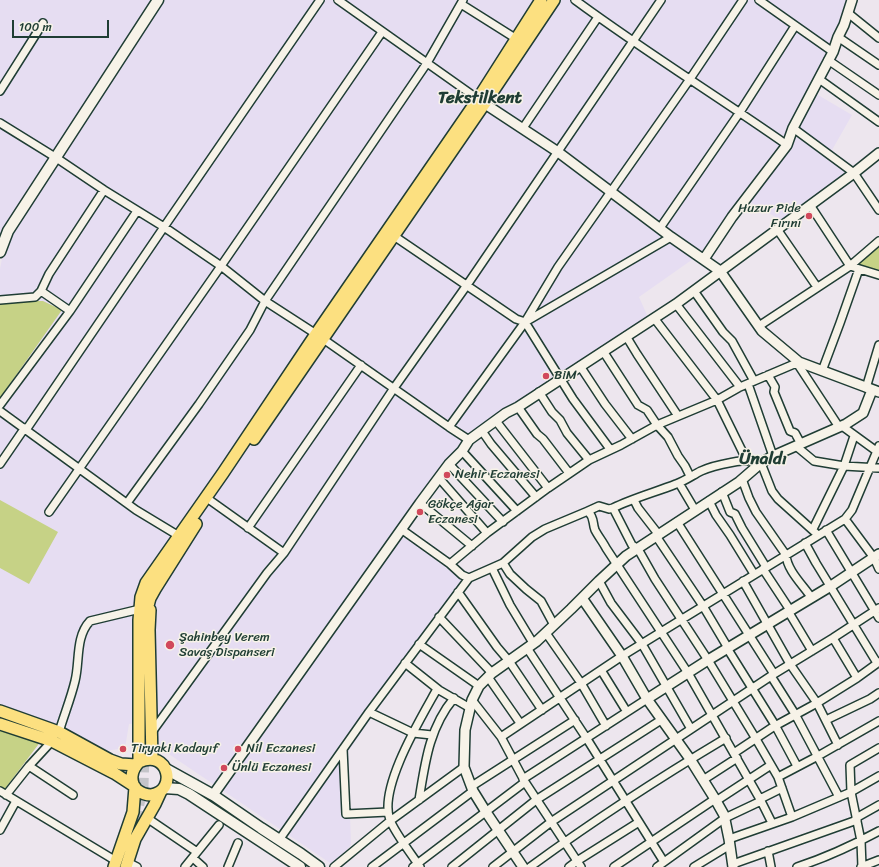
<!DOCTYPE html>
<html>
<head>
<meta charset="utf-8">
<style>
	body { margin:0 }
	#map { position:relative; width:879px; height:867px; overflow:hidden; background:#ede6ee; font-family:Sriracha,sans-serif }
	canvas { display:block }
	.scale { position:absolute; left:12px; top:20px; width:97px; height:18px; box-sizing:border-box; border:2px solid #1f3d34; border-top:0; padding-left:5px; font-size:12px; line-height:14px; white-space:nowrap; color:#1f3d34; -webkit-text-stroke:3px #f7f3e8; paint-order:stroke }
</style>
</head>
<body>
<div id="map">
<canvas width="879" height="867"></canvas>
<div class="scale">100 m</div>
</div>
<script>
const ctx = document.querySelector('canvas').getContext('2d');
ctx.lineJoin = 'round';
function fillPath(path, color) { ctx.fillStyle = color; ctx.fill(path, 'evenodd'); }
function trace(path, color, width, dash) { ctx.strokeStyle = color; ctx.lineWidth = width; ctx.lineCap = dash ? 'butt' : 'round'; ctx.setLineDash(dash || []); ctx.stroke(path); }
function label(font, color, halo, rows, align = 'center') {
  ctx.font = font + ' Sriracha,sans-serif'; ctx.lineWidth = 3; ctx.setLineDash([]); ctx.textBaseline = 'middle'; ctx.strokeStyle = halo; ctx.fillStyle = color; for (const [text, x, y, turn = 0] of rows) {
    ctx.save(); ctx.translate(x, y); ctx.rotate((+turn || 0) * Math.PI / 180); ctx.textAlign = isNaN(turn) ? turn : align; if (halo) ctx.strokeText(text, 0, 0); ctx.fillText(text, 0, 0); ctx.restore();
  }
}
fillPath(new Path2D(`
	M 0,0 L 850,0 L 813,92 L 852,115 L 832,150 L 852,168 L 782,221 L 749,201 L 703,264 L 693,259 L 639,297 L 651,324 L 460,451 L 401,535 L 465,581 L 348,752 L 351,845 L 333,865 L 151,742 L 153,722 L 129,724 L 125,748 L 105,751 L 0,709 L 0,269 L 5,243 L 0,240 Z`), '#e6ddf2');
fillPath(new Path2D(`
	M 879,244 L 879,273 L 860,267 L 860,260 Z
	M 11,301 L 43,301 L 62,310 L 0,398 L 0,303 Z
	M 0,500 L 58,532 L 29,584 L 0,568 Z
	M 0,728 L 41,741 L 4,790 L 0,788 Z`), '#c6d286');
trace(new Path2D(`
	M 135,821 L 143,786 L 144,753`), '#c4c4c9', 11, [11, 5.5]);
const minor = new Path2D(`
	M 338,0 L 478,99
	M 575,0 C 644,51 717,96 787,145
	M 759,0 L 833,52
	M 461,4 L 515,38
	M 848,13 L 879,38
	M 382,32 L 221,266 L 265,301 L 316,334 L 449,427 L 469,440
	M 838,37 L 879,65
	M 828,60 L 879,95
	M 819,79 L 879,122
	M 0,91 L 43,23
	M 0,123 L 55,157 L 104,190 L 164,227 L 221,266 L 49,512
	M 523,128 L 598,17
	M 793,128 L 854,173 L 879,210
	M 810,205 L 850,266 L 879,275
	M 660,228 L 740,112 L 795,26
	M 777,229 L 817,287
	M 394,236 L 516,319 L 525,322 L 573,399 L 610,449
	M 41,291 L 70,311
	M 694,291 L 723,332 L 732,341 L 754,381
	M 0,300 L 35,297 L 41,291 L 49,274 L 104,190
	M 676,304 L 740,387
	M 654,318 L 717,400 L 747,461
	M 527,321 L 671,237
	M 759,326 L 850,266 L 879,241
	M 626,336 L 637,354 L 678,416
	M 603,351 L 638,405 L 647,410 L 657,425 L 668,437 L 678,456 L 685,466 L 690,476
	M 797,363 L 839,427
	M 580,366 L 605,404 L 632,439
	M 822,371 L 840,323 L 859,269
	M 768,375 L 775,387 L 774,392 L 790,431 L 795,433 L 801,444
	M 748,384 L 773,456
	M 866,388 L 879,345
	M 539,392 L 552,412 L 560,420 L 567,433 L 589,460
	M 0,405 L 70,311 L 137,211
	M 518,407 L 537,434 L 543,439 L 569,473
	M 0,411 L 136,510 L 179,536
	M 496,421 L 548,488
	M 842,426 L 879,453
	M 449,427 L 525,322 L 558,267 L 690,79 L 743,0
	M 482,431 L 491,444 L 536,497
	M 796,446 L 814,461 L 844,466 L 879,468
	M 462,451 L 517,511
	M 0,464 L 24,429 L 28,427 L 164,227 L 320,0
	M 449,464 L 503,522
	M 439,478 L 487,533
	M 742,479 L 749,498 L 756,512 L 786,555 C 787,570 802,584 811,597
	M 679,483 L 695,510
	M 722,492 L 730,512 L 735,514 L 742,528 L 766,567
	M 634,500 L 638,508 L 659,535
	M 211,501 L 284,553
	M 709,501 L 716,515 L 730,535 L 754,574
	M 127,503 L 199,404 L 250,330 L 265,301 L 427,63 L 463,0
	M 420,503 L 472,546
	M 613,508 L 632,545 L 638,549 L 655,579 L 708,660 L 756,739 L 778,777 L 792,817
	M 588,511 C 595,519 592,522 595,530 C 598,536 603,542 606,548 L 688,673 L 761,801 L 772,823
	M 845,519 L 874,558 L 879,569
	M 677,522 L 774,674
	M 248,528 L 361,365
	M 401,529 L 450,564 L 462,575 L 469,578
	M 813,529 L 844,466 L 854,436
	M 826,530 L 879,618
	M 656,536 L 703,606 L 728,648
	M 805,543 L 816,563 L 877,663
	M 503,563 L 510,574 L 526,589 L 541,601 L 554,625
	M 450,564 L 487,533 L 548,488 L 589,460 L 621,445 L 657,425 L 717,400 L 740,387 L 799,362
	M 492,568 L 510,605 L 533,643
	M 763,569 L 790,610
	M 599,581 L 611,603 L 642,644 L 691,729
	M 743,581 L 790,664 L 817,703 L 838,745
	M 458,592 L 497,647 L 509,661 L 542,710
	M 788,611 L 812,651
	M 439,617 L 492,673
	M 546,633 L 581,683 L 606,726
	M 833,638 L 857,678
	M 419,644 L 479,686
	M 527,648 L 587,739 L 664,862
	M 727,648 L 775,725 L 797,766
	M 405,663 L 439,690 L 470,708
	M 601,670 L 627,712
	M 771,676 L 795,714 L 839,797
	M 488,677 L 520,723
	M 472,700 L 501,737 L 525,782 L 581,867
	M 369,712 L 413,733 L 432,735
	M 826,720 L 870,699 L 879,693
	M 59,732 C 64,715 71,698 75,681 C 80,662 75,637 90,621 L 140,609
	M 152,732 L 267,573 L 284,553 L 394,388 L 467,285 L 661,0
	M 501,737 L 622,656 L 845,519 L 852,510 L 879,446
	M 343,749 L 346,814 L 388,812
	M 734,753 L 773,727 L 817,703 L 857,678 L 879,662
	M 29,766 L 73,795
	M 778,777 L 818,756 L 879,721
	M 523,779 L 647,699
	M 703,780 L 737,758
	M 472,786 L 575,720
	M 0,791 L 116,861
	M 6,795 L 29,766 L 52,741
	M 760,799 L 782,788
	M 419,800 C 425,763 429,728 454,698
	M 716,801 L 771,765
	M 147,818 L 197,852
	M 856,818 L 879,805
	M 0,830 L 16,801
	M 729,839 L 792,817 L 851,792 L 879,776
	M 279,840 L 369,712 L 469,578 L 503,563 L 532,537 L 545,529 L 588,511 L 599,506 L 609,509 L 613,508 C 633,498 656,492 676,484 C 685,481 693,475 701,471 C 712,466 751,456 761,463 L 772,491 L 778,499 L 818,535
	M 768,851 L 771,867
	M 193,858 L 203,867
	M 127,862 L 137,867
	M 733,864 L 857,820
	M 185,867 L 219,825
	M 228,867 L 238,843
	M 334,867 L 390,821 L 464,767
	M 372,867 L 473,791
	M 413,867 L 525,782
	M 420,867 C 412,855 395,833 390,820 C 378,788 421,718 437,689
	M 452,867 L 536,800 L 661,720
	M 493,867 L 551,822 L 774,674 L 833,638 L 879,608
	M 530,867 C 593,821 659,778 726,738
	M 569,867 L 577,861 L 639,822
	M 614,867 L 715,799
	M 657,867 L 725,818 L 761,801
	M 694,867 L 730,845
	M 797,867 C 825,858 853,845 879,831
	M 861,867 L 879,860
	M 862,867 L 861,841 L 851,792 L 850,765 L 879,748`);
const tertiary = new Path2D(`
	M 479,100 L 558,152 L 671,237 L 720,271 L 762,331 L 799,362 L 879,392
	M 704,259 L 732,217 L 787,145 L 793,128 L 833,52 L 838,37 L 844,25 L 852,0
	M 582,598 L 622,656 L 647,699 L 690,759 L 715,799 L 724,815 L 729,839 L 733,867
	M 647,699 L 708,660 L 831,586 L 879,554
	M 213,795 L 420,503 L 449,464 L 462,451 L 469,440 L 506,413 L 518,407 L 676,304 L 854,173 L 879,153
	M 523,867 L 486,812 L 473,791 L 464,767 L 465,730 L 472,700 L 479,686 L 492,673 L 537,641 L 571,609 L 599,581 L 626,556 L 739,482 L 761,463 L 773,456 L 846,424 L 863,413 L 872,390`);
const secondary = new Path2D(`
	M 0,252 L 8,231 L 158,0
	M 166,769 L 213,795 L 261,828 L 301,854 L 319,867
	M 164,788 L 179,789 L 189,794 L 300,867`);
const primary = new Path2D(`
	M 254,439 L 485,103 L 554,0
	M 150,610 L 149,630 L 152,759
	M 145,617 L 150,598 L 155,589 L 196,524
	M 0,711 L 59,732 L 110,760 L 121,764 L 136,765
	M 0,724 L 52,741 L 114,773 L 134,786
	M 139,762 C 169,748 178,792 151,795 C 146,795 141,793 137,790 C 129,782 131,770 139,762 L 139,620 L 141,597 L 146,583 L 223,473 L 316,334 L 478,99 L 541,0
	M 114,867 L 133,812 L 135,787
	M 126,867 L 135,839 L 155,804 L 161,791`);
trace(minor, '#1f3d34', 10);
trace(tertiary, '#1f3d34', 12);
trace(secondary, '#1f3d34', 13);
trace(primary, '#1f3d34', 14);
trace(minor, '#f7f3e8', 7);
trace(tertiary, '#f7f3e8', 9);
trace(secondary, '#f7f3e8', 10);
trace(primary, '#fce080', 11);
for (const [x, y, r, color] of [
	[809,216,4,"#d1495b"],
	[546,376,4,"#d1495b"],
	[447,475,4,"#d1495b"],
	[420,512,4,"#d1495b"],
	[170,645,5,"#d1495b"],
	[123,749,4,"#d1495b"],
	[238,749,4,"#d1495b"],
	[224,768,4,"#d1495b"]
]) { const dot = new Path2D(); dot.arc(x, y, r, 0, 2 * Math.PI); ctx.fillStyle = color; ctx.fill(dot); trace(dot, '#f7f3e8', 1.5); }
label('13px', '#1f3d34', '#f7f3e8', [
	["Huzur Pide",801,209,"right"],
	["Fırını",801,224,"right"],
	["BiM",554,376],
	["Nehir Eczanesi",455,475],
	["Gökçe Ağar",428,505],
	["Eczanesi",428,520],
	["Şahinbey Verem",179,638],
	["Savaş Dispanseri",179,653],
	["Tiryaki Kadayıf",131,749],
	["Nil Eczanesi",246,749],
	["Ünlü Eczanesi",232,768]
], 'left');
label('bold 17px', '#1f3d34', '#f7f3e8', [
	["Tekstilkent",480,99],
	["Ünaldı",763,460]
]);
</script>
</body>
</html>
